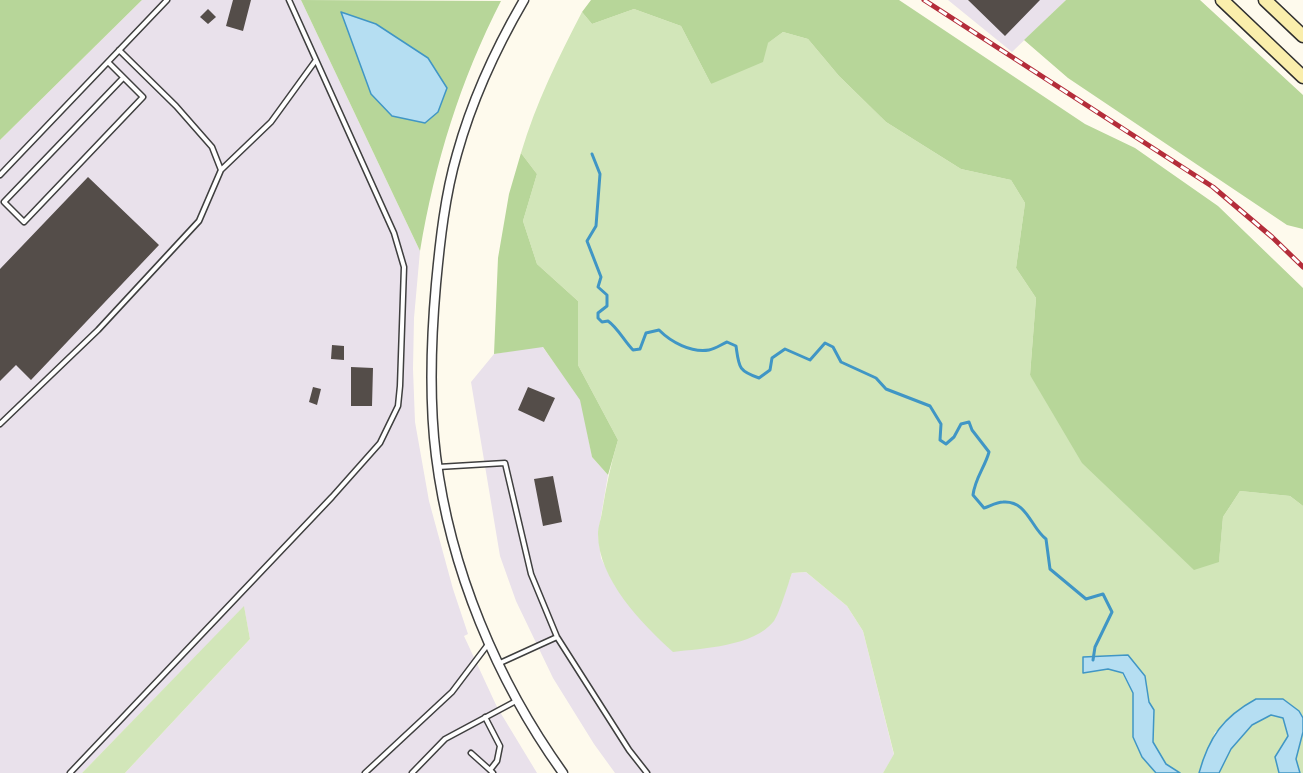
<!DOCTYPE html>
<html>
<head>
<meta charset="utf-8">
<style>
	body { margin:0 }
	canvas { display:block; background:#fefaed }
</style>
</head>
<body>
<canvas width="1303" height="773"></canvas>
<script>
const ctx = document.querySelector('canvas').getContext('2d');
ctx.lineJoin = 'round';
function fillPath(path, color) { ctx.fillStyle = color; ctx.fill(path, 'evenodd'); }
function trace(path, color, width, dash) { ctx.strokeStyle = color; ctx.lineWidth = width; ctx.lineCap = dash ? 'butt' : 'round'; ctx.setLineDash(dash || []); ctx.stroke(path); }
fillPath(new Path2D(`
	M 142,0 L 301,0 L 420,251 L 414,318 L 413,369 L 415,422 L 429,501 L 453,589 L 468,634 L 464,636 L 497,707 L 537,773 L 125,773 L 250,639 L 244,607 L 82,773 L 0,773 L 0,140 Z
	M 948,0 L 1066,0 L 1012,52 Z
	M 542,346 L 581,400 L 592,457 L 608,475 L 598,534 L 601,558 L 615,586 L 774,620 L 792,573 L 806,572 L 847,606 L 863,631 L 894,755 L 883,773 L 615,773 L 594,744 L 553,678 L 516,601 L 500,556 L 471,382 L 494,354 Z`), '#e9e1eb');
fillPath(new Path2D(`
	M 634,9 L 681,26 L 711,84 L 783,32 L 808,39 L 839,76 L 886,122 L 961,169 L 1011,180 L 1025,203 L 1016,268 L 1036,298 L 1030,375 L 1219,561 L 1223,517 L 1240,491 L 1290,496 L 1303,506 L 1303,718 L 1299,711 L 1283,699 L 1215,732 L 1199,773 L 1180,773 L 1166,764 L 1153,742 L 1154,710 L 1149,702 L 1145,676 L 1083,657 L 1083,673 L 1108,669 L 1122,673 L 1133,693 L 1133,737 L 1142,757 L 1156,773 L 883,773 L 894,754 L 863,631 L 847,606 L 806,572 L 792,573 C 788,584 780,612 774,621 C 753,647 703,648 673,652 C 642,624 598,579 598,534 C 598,527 601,519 602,512 C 606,487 611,463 618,440 L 578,365 L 578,301 L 537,264 L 523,221 L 537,174 L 521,153 C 536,103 558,58 582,12 L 592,24 Z
	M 244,606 L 250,639 L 125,773 L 82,773 Z
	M 1271,715 L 1283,718 L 1288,737 L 1275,757 L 1279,773 L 1219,773 L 1231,749 L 1252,725 Z
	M 1303,732 L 1303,773 L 1300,773 L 1296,759 Z`), '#d2e6b9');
fillPath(new Path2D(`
	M 0,0 L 142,0 L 0,140 Z
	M 301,0 L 501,1 C 460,81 435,162 420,251 Z
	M 591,0 L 899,0 L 1085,124 L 1135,148 L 1218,206 L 1303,288 L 1303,506 L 1290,496 L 1240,491 L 1223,517 L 1219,562 L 1194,570 L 1082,463 L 1030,375 L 1036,298 L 1016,268 L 1025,203 L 1011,180 L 961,169 L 886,122 L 839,76 L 808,39 L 783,32 L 768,43 L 763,62 L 711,84 L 681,26 L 634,9 L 592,24 L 582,12 Z
	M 1066,0 L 1200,0 L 1303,95 L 1303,229 L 1287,225 L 1068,78 L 1024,40 Z
	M 521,153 L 537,174 L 523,221 L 537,264 L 578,301 L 578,365 L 618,440 L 608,475 L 592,457 L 580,400 L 543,347 L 494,354 L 498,258 L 509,194 Z`), '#b7d699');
const water = new Path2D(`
	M 341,12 L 376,24 L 428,58 L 447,88 L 438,112 L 425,123 L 392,116 L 371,94 Z
	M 1128,655 L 1145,676 L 1149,702 L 1154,710 L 1153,742 L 1166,764 L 1180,773 L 1156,773 L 1142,757 L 1133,737 L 1133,693 L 1123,673 L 1108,669 L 1083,673 L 1083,657 Z
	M 1256,699 L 1283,699 L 1299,711 L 1303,718 L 1303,732 L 1296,759 L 1300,773 L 1279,773 L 1275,757 L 1288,736 L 1283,718 L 1271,715 L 1252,725 L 1231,749 L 1219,773 L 1199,773 C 1209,737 1223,717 1256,699 Z`);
fillPath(water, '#b5def2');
trace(water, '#4096c5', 1.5);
trace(new Path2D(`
	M 592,154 L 600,174 L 596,226 L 587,241 L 601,277 L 598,287 L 607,295 L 607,306 L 598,313 L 598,318 L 602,322 L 608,321 C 618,328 624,341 633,350 L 640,349 L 646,333 L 659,330 C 671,342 691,353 709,350 C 715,349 722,344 727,342 L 736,346 C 739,367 738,371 759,378 L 770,370 L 772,358 L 785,349 L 810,360 L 825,343 L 833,347 L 841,362 L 876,378 L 886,389 L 930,406 L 941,424 L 940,440 L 946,444 L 954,437 L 961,424 L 969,422 L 972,430 L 989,452 C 985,467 975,478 973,495 L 984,508 C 990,506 997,502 1003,502 C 1027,500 1031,528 1046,539 L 1050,569 L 1086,599 L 1103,594 L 1112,612 L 1095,647 L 1093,660`), '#4096c5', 3);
fillPath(new Path2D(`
	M 233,0 L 251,0 L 243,31 L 226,26 Z
	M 968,0 L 1040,0 L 1005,36 Z
	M 208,9 L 216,17 L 208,24 L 200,17 Z
	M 88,177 L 159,245 L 31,380 L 16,365 L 0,381 L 0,269 Z
	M 332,345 L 344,346 L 344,360 L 331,359 Z
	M 351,367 L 373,368 L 372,406 L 351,406 Z
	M 313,387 L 321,389 L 317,405 L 309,402 Z
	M 528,387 L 555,398 L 544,422 L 518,410 Z
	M 553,476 L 562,522 L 543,526 L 534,479 Z`), '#544d49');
const service = new Path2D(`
	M 108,62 L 143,97 L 24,222 L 4,202 L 123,78
	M 221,170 L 271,122 L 316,60
	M 0,175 L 167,0
	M 0,424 L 98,330 L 199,221 L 221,170 L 212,147 L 176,106 L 119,50
	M 438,467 L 505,463 L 531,574 L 557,637 L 629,750 L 647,773
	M 500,663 L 557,637
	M 485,717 L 500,746 L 497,761 L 490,770 L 493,773
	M 471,753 L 490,770
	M 70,773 L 332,497 L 380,443 L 398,406 L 400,386 L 404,267 L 394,233 L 289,0
	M 365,773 L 452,692 L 489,643
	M 412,773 L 445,739 L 516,701`);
const minor = new Path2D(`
	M 524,0 C 496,48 472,100 457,154 C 445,195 440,241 436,284 C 431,340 429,400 436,456 C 450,569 497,681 563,773`);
const secondary = new Path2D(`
	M 1222,0 L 1303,77
	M 1265,0 L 1303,36`);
trace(service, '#3f3f3f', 7);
trace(minor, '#3f3f3f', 11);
trace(secondary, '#2e2e2e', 15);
trace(service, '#fff', 4);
trace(minor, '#fff', 8);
trace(secondary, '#faeeac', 12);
const rail = new Path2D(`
	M 924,0 L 1213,187 L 1272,237 L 1303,267`);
trace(rail, '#b42d3a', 5);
trace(rail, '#fff', 3, [9]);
</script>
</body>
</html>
